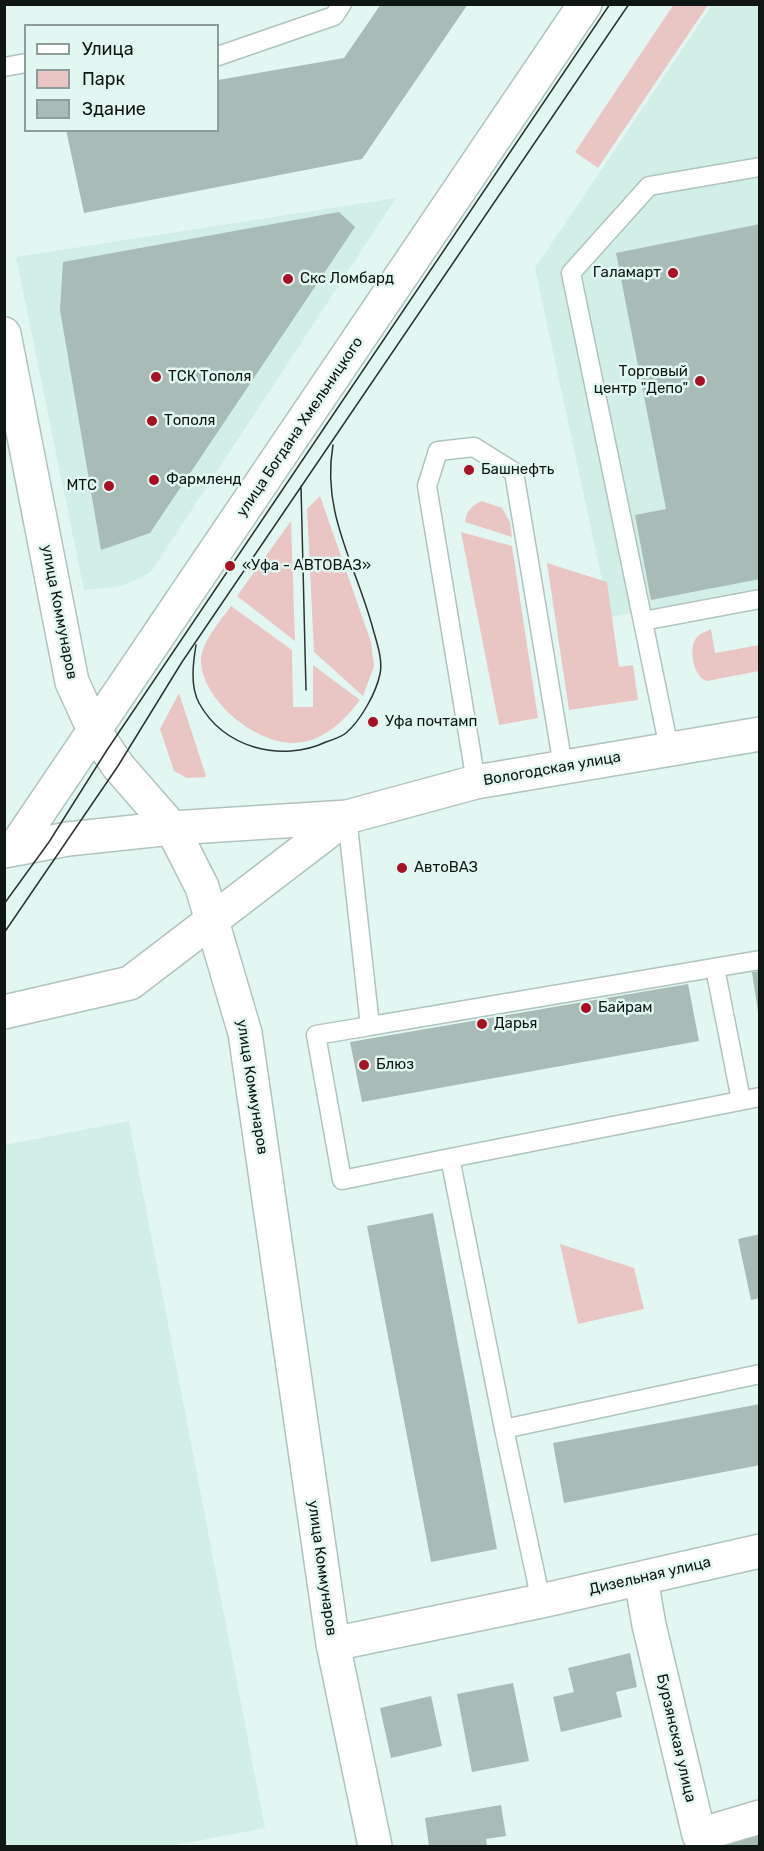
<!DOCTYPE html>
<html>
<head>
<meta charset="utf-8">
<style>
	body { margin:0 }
	#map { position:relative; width:764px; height:1851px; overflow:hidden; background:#e3f7f2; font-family:Rubik,sans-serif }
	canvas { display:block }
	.frame { position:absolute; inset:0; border:6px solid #0f1614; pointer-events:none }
	.legend { position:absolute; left:24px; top:24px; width:195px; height:108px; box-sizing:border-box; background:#e3f7f2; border:2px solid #8e9d99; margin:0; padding:8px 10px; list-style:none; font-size:18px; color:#0f1614 }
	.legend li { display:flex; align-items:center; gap:12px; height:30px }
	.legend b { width:30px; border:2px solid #8e9d99 }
</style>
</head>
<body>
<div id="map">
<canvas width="764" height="1851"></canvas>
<div class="frame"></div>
<ul class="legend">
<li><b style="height:8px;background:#fff"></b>Улица</li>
<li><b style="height:16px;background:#e9c6c3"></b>Парк</li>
<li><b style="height:16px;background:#a8bbb6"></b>Здание</li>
</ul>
</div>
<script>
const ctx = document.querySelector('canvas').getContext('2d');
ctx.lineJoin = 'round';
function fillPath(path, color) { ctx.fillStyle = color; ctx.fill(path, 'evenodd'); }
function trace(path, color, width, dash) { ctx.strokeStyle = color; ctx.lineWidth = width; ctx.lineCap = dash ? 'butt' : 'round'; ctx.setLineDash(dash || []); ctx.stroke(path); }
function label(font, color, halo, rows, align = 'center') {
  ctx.font = font + ' Rubik,sans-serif'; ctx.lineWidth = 5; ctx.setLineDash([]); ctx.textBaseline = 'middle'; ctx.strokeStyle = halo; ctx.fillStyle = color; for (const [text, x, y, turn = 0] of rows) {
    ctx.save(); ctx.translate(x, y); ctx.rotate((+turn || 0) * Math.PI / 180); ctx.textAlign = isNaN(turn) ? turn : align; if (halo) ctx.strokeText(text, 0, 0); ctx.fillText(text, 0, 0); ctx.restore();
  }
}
fillPath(new Path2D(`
	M 712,5 L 759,5 L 759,588 L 610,617 L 535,268 Z
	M 396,198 L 151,572 L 132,582 L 116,587 L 84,590 L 16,257 Z
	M 129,1121 L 265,1828 L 171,1846 L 5,1846 L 5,1145 Z`), '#d1eee7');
fillPath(new Path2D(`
	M 674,4 L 708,5 L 598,168 L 575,152 Z
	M 320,496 L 371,642 L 374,666 L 363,696 L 314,652 L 307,509 Z
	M 482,501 L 502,508 L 510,522 L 512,537 L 465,522 C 467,510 471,506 482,501 Z
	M 291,521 L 295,641 L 237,596 Z
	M 461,532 L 512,546 L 538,718 L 499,725 Z
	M 547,563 L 607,582 L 619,667 L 633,665 L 638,700 L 569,710 Z
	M 231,606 L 292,650 L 293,707 L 313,707 L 313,665 L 360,700 C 343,722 322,743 292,743 C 254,742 204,701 201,663 C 199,645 221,620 231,606 Z
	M 711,629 L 715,653 L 759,645 L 759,671 L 707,681 C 693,678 687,645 698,636 C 701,633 707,631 711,629 Z
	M 179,693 L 206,776 L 206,777 L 187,778 L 174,771 L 160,729 Z
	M 560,1244 L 634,1268 L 644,1309 L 578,1324 Z`), '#e9c6c3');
fillPath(new Path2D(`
	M 381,4 L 468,4 L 362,159 L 84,213 L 66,130 L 218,130 L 218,80 L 344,58 Z
	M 339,212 L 355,227 L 150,533 L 101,550 L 60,310 L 63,262 Z
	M 760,224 L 760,579 L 651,600 L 635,515 L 666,509 L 616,253 Z
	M 760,971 L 760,1012 L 758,1012 L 752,972 Z
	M 688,984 L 699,1041 L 362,1102 L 350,1042 Z
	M 433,1213 L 497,1549 L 431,1562 L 367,1226 Z
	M 760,1234 L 760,1298 L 751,1300 L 738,1239 Z
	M 760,1404 L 760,1465 L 564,1503 L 553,1443 Z
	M 630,1653 L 637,1687 L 616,1692 L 622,1717 L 561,1732 L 553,1697 L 574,1692 L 568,1668 Z
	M 513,1683 L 529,1761 L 472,1772 L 457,1694 Z
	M 431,1696 L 442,1746 L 391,1758 L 380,1708 Z
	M 501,1805 L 506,1836 L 486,1839 L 487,1846 L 429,1846 L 425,1818 Z
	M 760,1834 L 760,1846 L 716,1846 Z`), '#a8bbb6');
const service = new Path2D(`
	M 218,56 L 334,16 L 342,4
	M 4,67 L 26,63
	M 643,621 L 760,599
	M 669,748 L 571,273 L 649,186 L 760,167
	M 476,782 L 427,486 L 438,451 L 474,447 L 514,472 L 563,766
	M 347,817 L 370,1026 L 760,960
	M 715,968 L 741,1100
	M 370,1026 L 316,1035 L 342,1180 L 450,1158
	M 504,1429 L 450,1158 L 760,1097
	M 541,1601 L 504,1429 L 760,1374`);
const minor = new Path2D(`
	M 4,334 L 72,682 L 95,732 L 118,766 L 172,828 L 202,887 L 245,1033 L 333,1644 L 375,1846
	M 641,1579 L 649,1625 L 699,1835 L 760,1817
	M 333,1644 L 541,1601 L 760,1551`);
const secondary = new Path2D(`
	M 14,849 L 585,4
	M 4,851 L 68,839 L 172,828 L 347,817 L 476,782 L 760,734
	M 4,1012 L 130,983 L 347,817`);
trace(service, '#b0c3be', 21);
trace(minor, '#b0c3be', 36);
trace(secondary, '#b0c3be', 36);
trace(service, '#fff', 18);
trace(minor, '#fff', 33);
trace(secondary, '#fff', 33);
trace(new Path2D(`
	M 301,486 L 306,690
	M 196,645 C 193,663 190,686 199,703 C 224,748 281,763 326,742 C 332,740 341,737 346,733 C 361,720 376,693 380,674 C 383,660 377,643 373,629 C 356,565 321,513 333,445
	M 4,904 L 49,842 L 107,750 L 610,4
	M 4,933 L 118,766 L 182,662 L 629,4`), '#2b3432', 1.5);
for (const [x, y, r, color] of [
	[673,273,6,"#a71121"],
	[288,279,6,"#a71121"],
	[156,377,6,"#a71121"],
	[700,381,6,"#a71121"],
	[152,421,6,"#a71121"],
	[469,470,6,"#a71121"],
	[154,480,6,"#a71121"],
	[109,486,6,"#a71121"],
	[230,566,6,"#a71121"],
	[373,722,6,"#a71121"],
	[402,868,6,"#a71121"],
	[586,1008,6,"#a71121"],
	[482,1024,6,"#a71121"],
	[364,1065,6,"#a71121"]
]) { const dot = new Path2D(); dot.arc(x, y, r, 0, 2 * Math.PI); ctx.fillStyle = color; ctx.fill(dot); trace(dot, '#e3f7f2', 2); }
label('15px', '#0f1614', '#e3f7f2', [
	["Галамарт",661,273,"right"],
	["Скс Ломбард",300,279],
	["Торговый",688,372,"right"],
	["центр \"Депо\"",688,389,"right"],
	["ТСК Тополя",168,377],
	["Тополя",164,421],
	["Башнефть",481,470],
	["Фармленд",166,480],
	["МТС",97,486,"right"],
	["«Уфа - АВТОВАЗ»",242,566],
	["Уфа почтамп",385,722],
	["АвтоВАЗ",414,868],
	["Байрам",598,1008],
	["Дарья",494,1024],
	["Блюз",376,1065]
], 'left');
label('15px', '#0f1614', '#e3f7f2', [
	["улица Богдана Хмельницкого",300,427,-56],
	["улица Коммунаров",59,612,79],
	["Вологодская улица",552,769,-10],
	["улица Коммунаров",252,1087,81],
	["улица Коммунаров",322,1568,82],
	["Дизельная улица",650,1576,-13],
	["Бурзянская улица",676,1738,77]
]);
</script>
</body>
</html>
